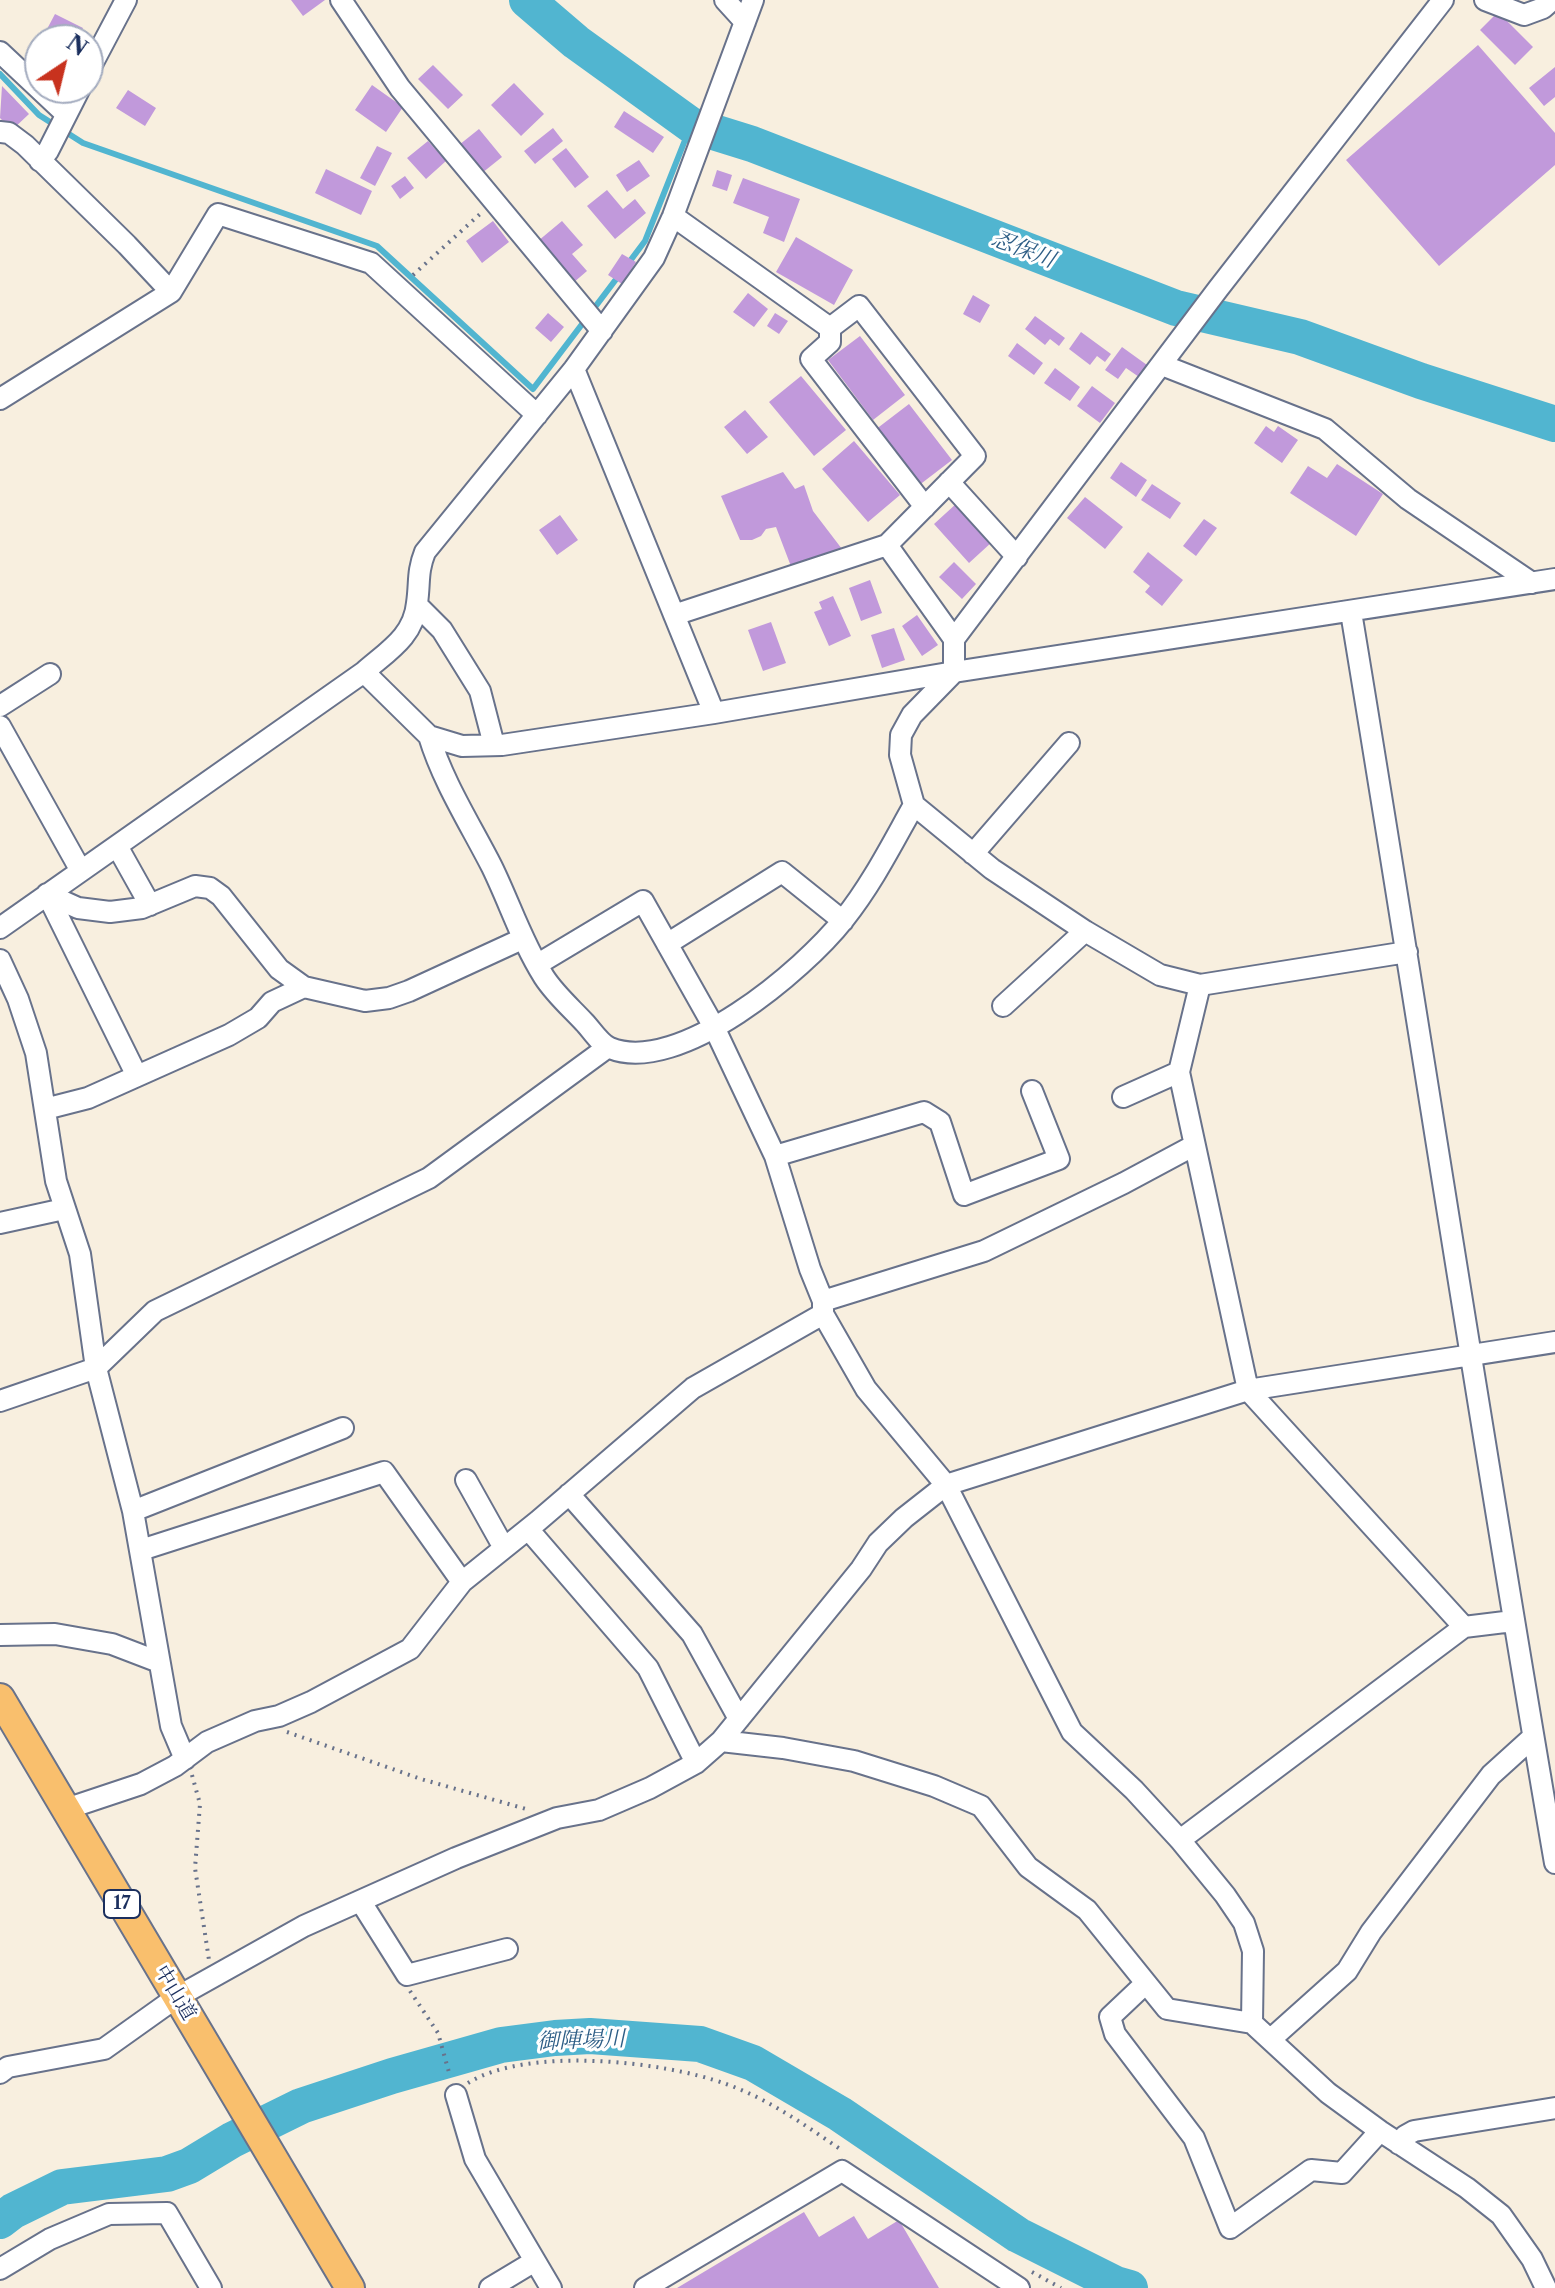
<!DOCTYPE html>
<html>
<head>
<meta charset="utf-8">
<style>
	body { margin:0 }
	#map { position:relative; width:1555px; height:2288px; overflow:hidden; background:#f8efdf; font-family:"Libre Caslon Text",serif }
	canvas { display:block }
	.north { position:absolute; left:24px; top:24px; width:80px; height:80px; box-sizing:border-box; background:#fff; border:2px solid #a4acbf; border-radius:50%; rotate:35deg; font-size:22px; font-weight:700; line-height:32px; text-align:center; color:#1b2f5e }
	.north::after { content:''; display:block; margin:auto; width:28px; height:36px; background:#c8321e; clip-path:polygon(50% 0,100% 100%,50% 72%,0 100%) }
</style>
</head>
<body>
<div id="map">
<canvas width="1555" height="2288"></canvas>
<div class="north">N</div>
</div>
<script>
const ctx = document.querySelector('canvas').getContext('2d');
ctx.lineJoin = 'round';
function trace(path, color, width, dash) { ctx.strokeStyle = color; ctx.lineWidth = width; ctx.lineCap = dash ? 'butt' : 'round'; ctx.setLineDash(dash || []); ctx.stroke(path); }
function fillPath(path, color) { ctx.fillStyle = color; ctx.fill(path, 'evenodd'); }
function label(font, color, halo, rows, align = 'center') {
  ctx.font = font + ' "Libre Caslon Text","Noto Serif JP",serif'; ctx.lineWidth = 6; ctx.setLineDash([]); ctx.textBaseline = 'middle'; ctx.strokeStyle = halo; ctx.fillStyle = color; for (const [text, x, y, turn = 0] of rows) {
    ctx.save(); ctx.translate(x, y); ctx.rotate((+turn || 0) * Math.PI / 180); ctx.textAlign = isNaN(turn) ? turn : align; if (halo) ctx.strokeText(text, 0, 0); ctx.fillText(text, 0, 0); ctx.restore();
  }
}
trace(new Path2D(`
	M 0,74 L 39,115 L 83,143 L 377,246 L 533,389 L 620,274
	M 627,265 L 645,241 L 691,125`), '#51b5d0', 6);
trace(new Path2D(`
	M 527,0 L 576,42 L 691,125 L 752,144 L 1176,308 L 1300,337 L 1421,381 L 1555,424
	M 0,2221 L 13,2211 L 62,2187 L 167,2174 L 189,2166 L 232,2140 L 301,2106 L 392,2076 L 501,2045 L 555,2038 L 590,2036 L 700,2044 L 753,2063 L 840,2114 L 1018,2235 L 1116,2284 L 1130,2288`), '#51b5d0', 36);
fillPath(new Path2D(`
	M 291,0 L 325,0 L 303,16 Z
	M 1498,12 L 1533,47 L 1515,65 L 1480,30 Z
	M 55,14 L 83,28 L 77,40 L 63,40 L 46,31 Z
	M 1478,45 L 1555,133 L 1555,165 L 1439,266 L 1346,160 Z
	M 433,65 L 463,95 L 448,109 L 418,79 Z
	M 1555,67 L 1555,97 L 1544,106 L 1529,88 Z
	M 514,83 L 544,114 L 521,136 L 491,105 Z
	M 372,85 L 403,107 L 386,132 L 355,110 Z
	M 2,86 L 29,114 L 12,130 L 0,118 Z
	M 128,90 L 156,108 L 145,126 L 116,108 Z
	M 624,111 L 664,137 L 653,153 L 614,127 Z
	M 553,128 L 563,141 L 535,164 L 524,151 Z
	M 479,129 L 502,157 L 482,173 L 459,145 Z
	M 428,141 L 446,161 L 426,179 L 407,158 Z
	M 377,146 L 392,153 L 375,186 L 360,178 Z
	M 566,148 L 589,177 L 575,188 L 552,159 Z
	M 639,160 L 650,176 L 627,192 L 616,175 Z
	M 326,169 L 372,191 L 361,215 L 315,193 Z
	M 717,170 L 732,175 L 727,191 L 712,186 Z
	M 405,176 L 414,188 L 400,199 L 391,186 Z
	M 743,178 L 800,199 L 784,242 L 763,233 L 769,217 L 733,203 Z
	M 607,190 L 623,209 L 635,199 L 646,213 L 615,239 L 587,206 Z
	M 493,221 L 509,242 L 482,263 L 466,241 Z
	M 562,221 L 583,245 L 572,254 L 587,271 L 573,283 L 538,241 Z
	M 796,237 L 853,270 L 834,305 L 776,272 Z
	M 622,254 L 636,262 L 622,284 L 608,275 Z
	M 748,293 L 768,309 L 754,327 L 733,312 Z
	M 973,295 L 990,305 L 980,323 L 963,314 Z
	M 548,313 L 564,327 L 551,342 L 535,328 Z
	M 775,313 L 788,321 L 779,334 L 767,326 Z
	M 1035,316 L 1065,338 L 1059,346 L 1050,339 L 1045,345 L 1025,329 Z
	M 1081,332 L 1111,354 L 1105,362 L 1097,356 L 1090,365 L 1069,349 Z
	M 860,336 L 905,395 L 873,420 L 828,360 Z
	M 1017,343 L 1043,363 L 1034,375 L 1008,356 Z
	M 1122,347 L 1147,365 L 1139,377 L 1126,368 L 1118,379 L 1105,370 Z
	M 1055,368 L 1080,387 L 1070,401 L 1044,383 Z
	M 801,376 L 846,430 L 814,456 L 769,402 Z
	M 1092,386 L 1115,403 L 1100,423 L 1077,406 Z
	M 909,404 L 952,460 L 918,486 L 875,430 Z
	M 745,410 L 768,437 L 747,454 L 724,427 Z
	M 1266,426 L 1274,432 L 1278,426 L 1298,440 L 1282,463 L 1254,443 Z
	M 854,441 L 900,495 L 868,522 L 822,469 Z
	M 1121,462 L 1147,480 L 1136,497 L 1110,478 Z
	M 1337,464 L 1383,494 L 1356,536 L 1290,493 L 1308,466 L 1327,478 Z
	M 783,472 L 795,489 L 804,485 L 813,511 L 842,549 L 792,569 L 776,527 L 766,529 L 761,536 L 752,540 L 740,540 L 721,496 Z
	M 1152,484 L 1181,503 L 1170,519 L 1141,500 Z
	M 1085,497 L 1123,527 L 1105,549 L 1067,518 Z
	M 957,503 L 992,542 L 969,563 L 934,524 Z
	M 560,515 L 578,540 L 557,555 L 539,530 Z
	M 1204,519 L 1217,528 L 1196,556 L 1183,546 Z
	M 1148,552 L 1183,580 L 1162,606 L 1145,592 L 1150,586 L 1133,572 Z
	M 954,562 L 976,584 L 962,599 L 939,577 Z
	M 870,580 L 882,613 L 861,621 L 849,588 Z
	M 833,596 L 851,636 L 829,646 L 814,612 L 822,609 L 819,602 Z
	M 917,615 L 938,645 L 922,656 L 902,626 Z
	M 771,622 L 786,663 L 763,671 L 748,630 Z
	M 894,628 L 905,660 L 882,668 L 871,635 Z
	M 804,2212 L 819,2237 L 854,2216 L 868,2239 L 899,2220 L 939,2288 L 677,2288 Z`), '#c199db');
const minor = new Path2D(`
	M 341,0 L 400,88 L 602,331
	M 725,0 L 745,22
	M 1485,0 L 1524,15 L 1543,8 L 1552,0
	M 0,52 L 66,114
	M 88,72 L 126,0
	M 0,132 L 9,133 L 25,145 L 127,245 L 171,292
	M 40,161 L 48,151 L 80,88
	M 673,216 L 830,328 L 859,306 L 975,456 L 887,545 L 954,639
	M 830,328 L 830,342 L 811,359 L 925,507
	M 1162,365 L 1325,429 L 1408,499 L 1532,583
	M 574,369 L 714,713
	M 0,399 L 171,292 L 218,214 L 371,263 L 537,415
	M 949,482 L 1017,557
	M 417,605 L 442,630 L 480,691 L 494,745
	M 1351,612 C 1420,1029 1483,1447 1555,1863
	M 674,615 L 887,545
	M 364,672 L 429,736 L 462,746 L 502,745 L 714,713 L 954,672 L 1555,579
	M 0,706 L 50,674
	M 0,726 L 81,871
	M 429,736 C 443,782 470,824 492,867 C 510,904 522,942 544,977 C 555,994 570,1007 584,1022 C 591,1029 600,1044 610,1048 C 679,1076 804,970 844,919 C 872,884 892,844 914,805
	M 117,846 L 150,905
	M 973,854 L 1069,743
	M 47,894 L 78,908 L 110,912 L 142,908 L 195,886 L 210,888 L 221,896 L 279,969 L 304,987 L 365,1001 L 389,998 L 409,991 L 522,939
	M 47,894 L 137,1076
	M 0,928 L 364,672 C 388,651 414,636 417,603 C 420,583 417,572 425,552 L 574,369 L 654,258 L 673,216 L 753,0
	M 667,944 L 782,872 L 843,921
	M 1407,952 L 1200,985 L 1160,975 L 1085,931 L 992,869 L 914,805 L 900,755 L 901,735 L 912,715 L 954,672 L 954,639 L 1218,289 L 1443,0
	M 0,960 L 18,999 L 36,1053 L 56,1181 L 80,1254 L 96,1368 L 133,1511 L 171,1726 L 185,1759
	M 538,964 L 643,901 L 714,1027 L 775,1156 L 810,1269 L 823,1301 L 823,1314 L 866,1389 L 946,1485 L 1072,1732 L 1134,1790 L 1180,1840 L 1225,1895 L 1244,1923 L 1253,1951 L 1252,2023
	M 1200,985 L 1179,1072 L 1248,1390 L 1464,1627
	M 1003,1006 L 1085,931
	M 1123,1097 L 1179,1072
	M 45,1109 L 88,1098 L 229,1035 L 258,1018 L 272,1002 L 304,987
	M 775,1156 L 924,1112 L 940,1122 L 964,1195 L 1059,1159 L 1032,1091
	M 0,1223 L 64,1209
	M 823,1301 L 984,1251 L 1124,1183 L 1193,1146
	M 0,1401 L 96,1368 L 155,1311 L 429,1178 L 608,1047
	M 466,1480 L 504,1548
	M 569,1494 L 692,1634 L 739,1719
	M 133,1511 L 343,1428
	M 528,1529 L 648,1668 L 696,1763
	M 141,1550 L 384,1472 L 462,1582
	M 0,1635 L 55,1634 L 112,1644 L 159,1662
	M 721,1741 L 783,1748 L 854,1761 L 934,1786 L 981,1806 L 1028,1867 L 1087,1910 L 1167,2009 L 1252,2023 L 1328,2093 L 1380,2131 L 1467,2188 L 1501,2215 L 1532,2259 L 1546,2288
	M 66,1809 L 141,1784 L 175,1766 L 207,1742 L 255,1721 L 279,1716 L 311,1702 L 410,1649 L 462,1582 L 538,1521 L 693,1388 L 823,1314
	M 1180,1840 L 1464,1627 L 1513,1621
	M 361,1902 L 407,1975 L 507,1949
	M 1146,1983 L 1110,2017 L 1115,2034 L 1194,2138 L 1230,2228 L 1311,2170 L 1342,2173 L 1380,2131
	M 1271,2039 L 1347,1971 L 1371,1932 L 1491,1775 L 1533,1737
	M 0,2073 L 8,2067 L 104,2049 L 177,1997 L 304,1926 L 456,1858 L 557,1818 L 599,1810 L 650,1788 L 696,1763 L 721,1741 L 861,1569 L 878,1543 L 904,1518 L 946,1485 L 1248,1390 L 1555,1342
	M 456,2095 L 475,2159 L 551,2288
	M 1399,2144 L 1405,2136 L 1414,2131 L 1555,2108
	M 0,2269 L 50,2239 L 109,2214 L 167,2213 L 211,2288
	M 490,2288 L 535,2261
	M 645,2288 L 842,2171 L 1019,2288`);
const highway = new Path2D(`
	M 0,1698 L 350,2288`);
trace(minor, '#68728b', 24);
trace(highway, '#68728b', 32);
trace(new Path2D(`
	M 413,275 L 480,214
	M 287,1732 L 421,1779 L 526,1809
	M 192,1775 L 200,1804 L 195,1868 L 209,1960
	M 410,1991 L 438,2033 L 450,2076
	M 468,2083 C 527,2046 663,2061 726,2084 C 769,2099 806,2126 843,2151
	M 1032,2272 L 1061,2288`), '#68728b', 4, [2, 6]);
trace(minor, '#fff', 20);
trace(highway, '#f9bf6d', 28);
for (const [x, y, w] of [
	[122,1904,36]
]) { const box = new Path2D(); box.roundRect(x - w / 2, y - 14, w, 28, 6); ctx.fillStyle = '#fff'; ctx.fill(box); trace(box, '#1b2f5e', 2); }
label('bold 18px', '#1b2f5e', null, [
	["17",122,1904]
]);
label('20px', '#1b2f5e', '#fff', [
	["中山道",175,1993,59]
]);
label('italic 22px', '#2e5e86', '#fff', [
	["忍保川",1023,250,21],
	["御陣場川",581,2041,-2]
]);
</script>
</body>
</html>
